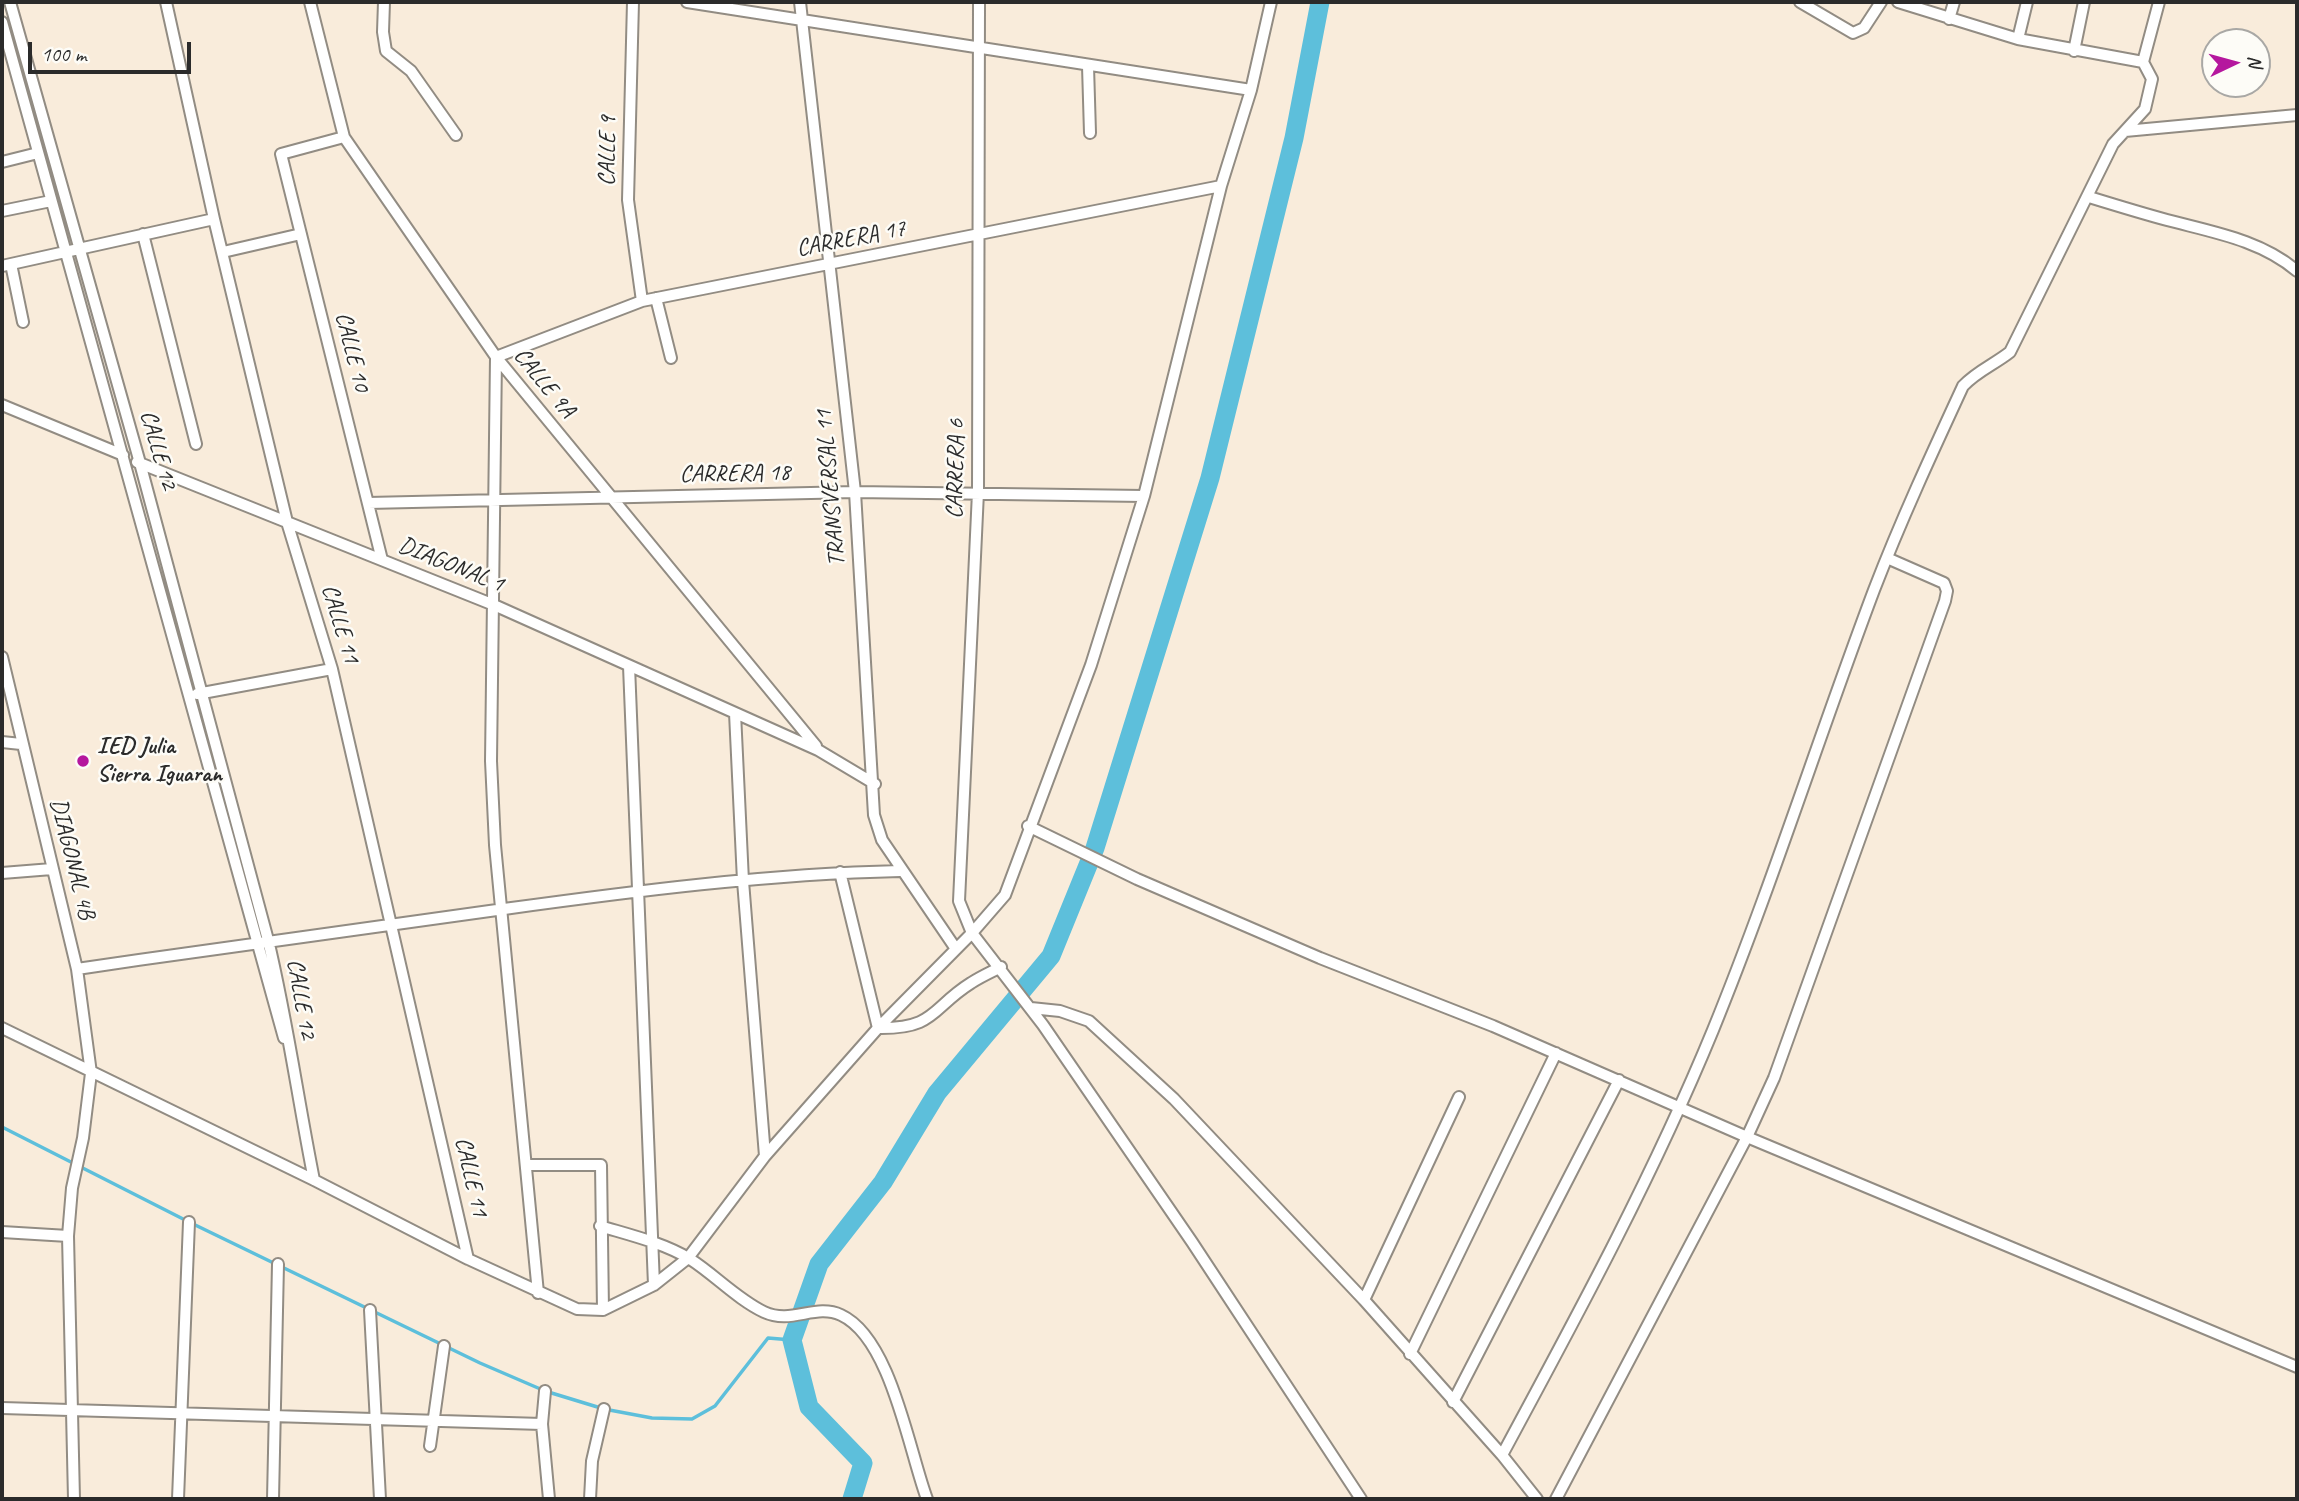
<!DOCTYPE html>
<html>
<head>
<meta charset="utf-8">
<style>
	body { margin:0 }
	#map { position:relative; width:2299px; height:1501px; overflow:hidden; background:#f9ecdb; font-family:Caveat,sans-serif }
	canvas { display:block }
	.frame { position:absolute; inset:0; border:4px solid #2b2b2b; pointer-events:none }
	.north { position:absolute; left:2201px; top:28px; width:70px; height:70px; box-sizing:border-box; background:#fdfcf7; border:2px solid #a9a8a5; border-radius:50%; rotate:85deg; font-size:19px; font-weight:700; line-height:28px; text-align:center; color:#2b2b2b }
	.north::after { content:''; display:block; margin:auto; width:24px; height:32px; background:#b5179e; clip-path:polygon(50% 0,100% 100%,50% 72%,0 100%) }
	.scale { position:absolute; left:28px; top:42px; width:163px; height:32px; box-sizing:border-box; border:4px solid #2b2b2b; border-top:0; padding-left:9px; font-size:21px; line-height:24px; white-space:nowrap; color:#2b2b2b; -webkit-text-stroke:5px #fdfcf7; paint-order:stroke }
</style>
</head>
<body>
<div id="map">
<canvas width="2299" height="1501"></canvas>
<div class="frame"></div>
<div class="north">N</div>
<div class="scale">100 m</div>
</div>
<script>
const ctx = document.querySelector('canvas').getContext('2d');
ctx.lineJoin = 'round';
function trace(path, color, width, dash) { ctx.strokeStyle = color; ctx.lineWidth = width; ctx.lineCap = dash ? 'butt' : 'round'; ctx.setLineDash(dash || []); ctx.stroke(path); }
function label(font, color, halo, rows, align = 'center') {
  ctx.font = font + ' Caveat,sans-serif'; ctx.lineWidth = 5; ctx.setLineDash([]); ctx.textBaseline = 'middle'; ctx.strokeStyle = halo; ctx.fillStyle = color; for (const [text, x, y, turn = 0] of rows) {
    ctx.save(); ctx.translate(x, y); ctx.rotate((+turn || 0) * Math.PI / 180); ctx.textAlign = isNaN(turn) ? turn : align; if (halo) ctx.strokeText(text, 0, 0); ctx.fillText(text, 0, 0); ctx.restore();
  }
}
trace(new Path2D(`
	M 2,1127 L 189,1222 L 480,1363 L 545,1391 L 604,1409 L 652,1418 L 692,1419 L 715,1406 L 768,1338 L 792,1340`), '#5dbfdb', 3.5);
trace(new Path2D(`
	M 852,1499 L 863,1463 L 809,1407 L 792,1340 L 819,1264 L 883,1182 L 937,1093 L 1051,956 L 1095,848 L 1210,478 L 1294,138 L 1320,2`), '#5dbfdb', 19);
const minor = new Path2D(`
	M 10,2 L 140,463 L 268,940 C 287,1019 298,1100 314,1180
	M 166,2 L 214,219 L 287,522 L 332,669 L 468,1259
	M 310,2 L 344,137 L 496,357 L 816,746
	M 384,2 L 383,32 L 386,51 L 411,71 L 456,135
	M 633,2 L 628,200 L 642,301
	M 687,2 L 1251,90
	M 800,2 L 855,492 L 874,815 L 882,840 L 956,949
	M 979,2 L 978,492 L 959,901 L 972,933 L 1043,1025 L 1192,1242 L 1361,1499
	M 1800,2 L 1853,33 L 1864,28 L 1881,2
	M 1898,2 L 2018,39 L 2143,62
	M 1949,19 L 1954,2
	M 2,22 L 284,1038
	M 2018,39 L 2027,2
	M 2074,51 L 2084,2
	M 1088,66 L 1090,133
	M 2125,131 L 2297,115
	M 344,137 L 281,154 L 382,560
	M 2,162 L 38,153
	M 2089,197 C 2115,205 2141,213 2167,220 C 2212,232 2261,240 2297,271
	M 2,211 L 51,201
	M 143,234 L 196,444
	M 223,252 L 301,234
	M 11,264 L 23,322
	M 2,266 L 214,219
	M 656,298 L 671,358
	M 2,405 L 123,455
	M 137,462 L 494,605 L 818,750 L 875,784
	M 368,503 L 855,492 L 1144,496
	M 2,657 L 77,969 L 91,1073 L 83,1138 L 72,1188 L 68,1236 L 74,1499
	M 629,666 L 654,1285
	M 197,694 L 332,669
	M 735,713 L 743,881 L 765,1156
	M 2,742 L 21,744
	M 1028,826 L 1137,879 L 1320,958 L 1493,1026 L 1747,1137 L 2297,1367
	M 840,872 L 878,1028 C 936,1029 931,1008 971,983 C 980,977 991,972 1001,967
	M 2,873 L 52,869
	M 77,969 C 219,948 361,928 504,909 C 635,891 767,874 900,871
	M 1031,1008 L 1060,1011 L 1089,1021 L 1174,1099 L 1364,1300 L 1502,1455 L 1537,1499
	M 2,1028 L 314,1180 L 468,1259 L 577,1309 L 603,1310 L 654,1285 L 688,1258 L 765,1156 L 878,1028 L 972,933 L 1005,895 L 1091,665 L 1144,496 L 1221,186 L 1251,90 L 1271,2
	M 528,1165 L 601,1165 L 603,1310
	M 600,1226 C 630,1235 664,1243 690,1259 C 715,1275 737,1299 764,1312 C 792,1325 815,1303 841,1315 C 891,1338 909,1451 927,1499
	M 2,1232 L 68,1236
	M 538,1293 L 495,845 L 491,761 L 496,357 L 642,301 L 1221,186
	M 1364,1300 L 1459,1097
	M 370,1310 L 380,1499
	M 1410,1354 L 1556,1053
	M 1453,1402 L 1619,1080
	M 2,1408 L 542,1424 L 545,1391
	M 542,1424 L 549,1499
	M 430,1446 L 444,1346
	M 1502,1455 C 1577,1316 1653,1176 1713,1030 C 1772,885 1819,736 1874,590 C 1901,520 1932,453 1963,386 C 1977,371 1995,364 2010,352 L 2113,144 L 2145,109 L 2152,79 L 2143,62 L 2159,2
	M 178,1499 L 189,1222
	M 273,1499 L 278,1264
	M 590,1499 L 592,1461 L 604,1409
	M 1556,1499 L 1747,1137 L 1774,1078 L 1945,601 L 1947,591 L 1944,583 L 1887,558`);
trace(minor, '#928c83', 14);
trace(minor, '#fff', 10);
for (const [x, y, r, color] of [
	[83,761,7,"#b5179e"]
]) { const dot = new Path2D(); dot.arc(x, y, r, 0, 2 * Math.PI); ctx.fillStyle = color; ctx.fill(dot); trace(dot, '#fdfcf7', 2.5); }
label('24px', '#2b2b2b', '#fdfcf7', [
	["CALLE 9",608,151,-89],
	["CARRERA 17",851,239,-11],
	["CALLE 10",352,352,76],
	["CALLE 9A",544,383,51],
	["CALLE 12",158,450,74],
	["CARRERA 6",956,469,-89],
	["CARRERA 18",735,474,-1],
	["TRANSVERSAL 11",831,488,-95],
	["DIAGONAL 1",451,565,22],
	["CALLE 11",340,624,73],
	["DIAGONAL 4B",72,859,76],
	["CALLE 12",301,999,80],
	["CALLE 11",471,1177,77]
]);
label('bold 24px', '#2b2b2b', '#fdfcf7', [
	["IED Julia",97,747],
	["Sierra Iguaran",97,775]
], 'left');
</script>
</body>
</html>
